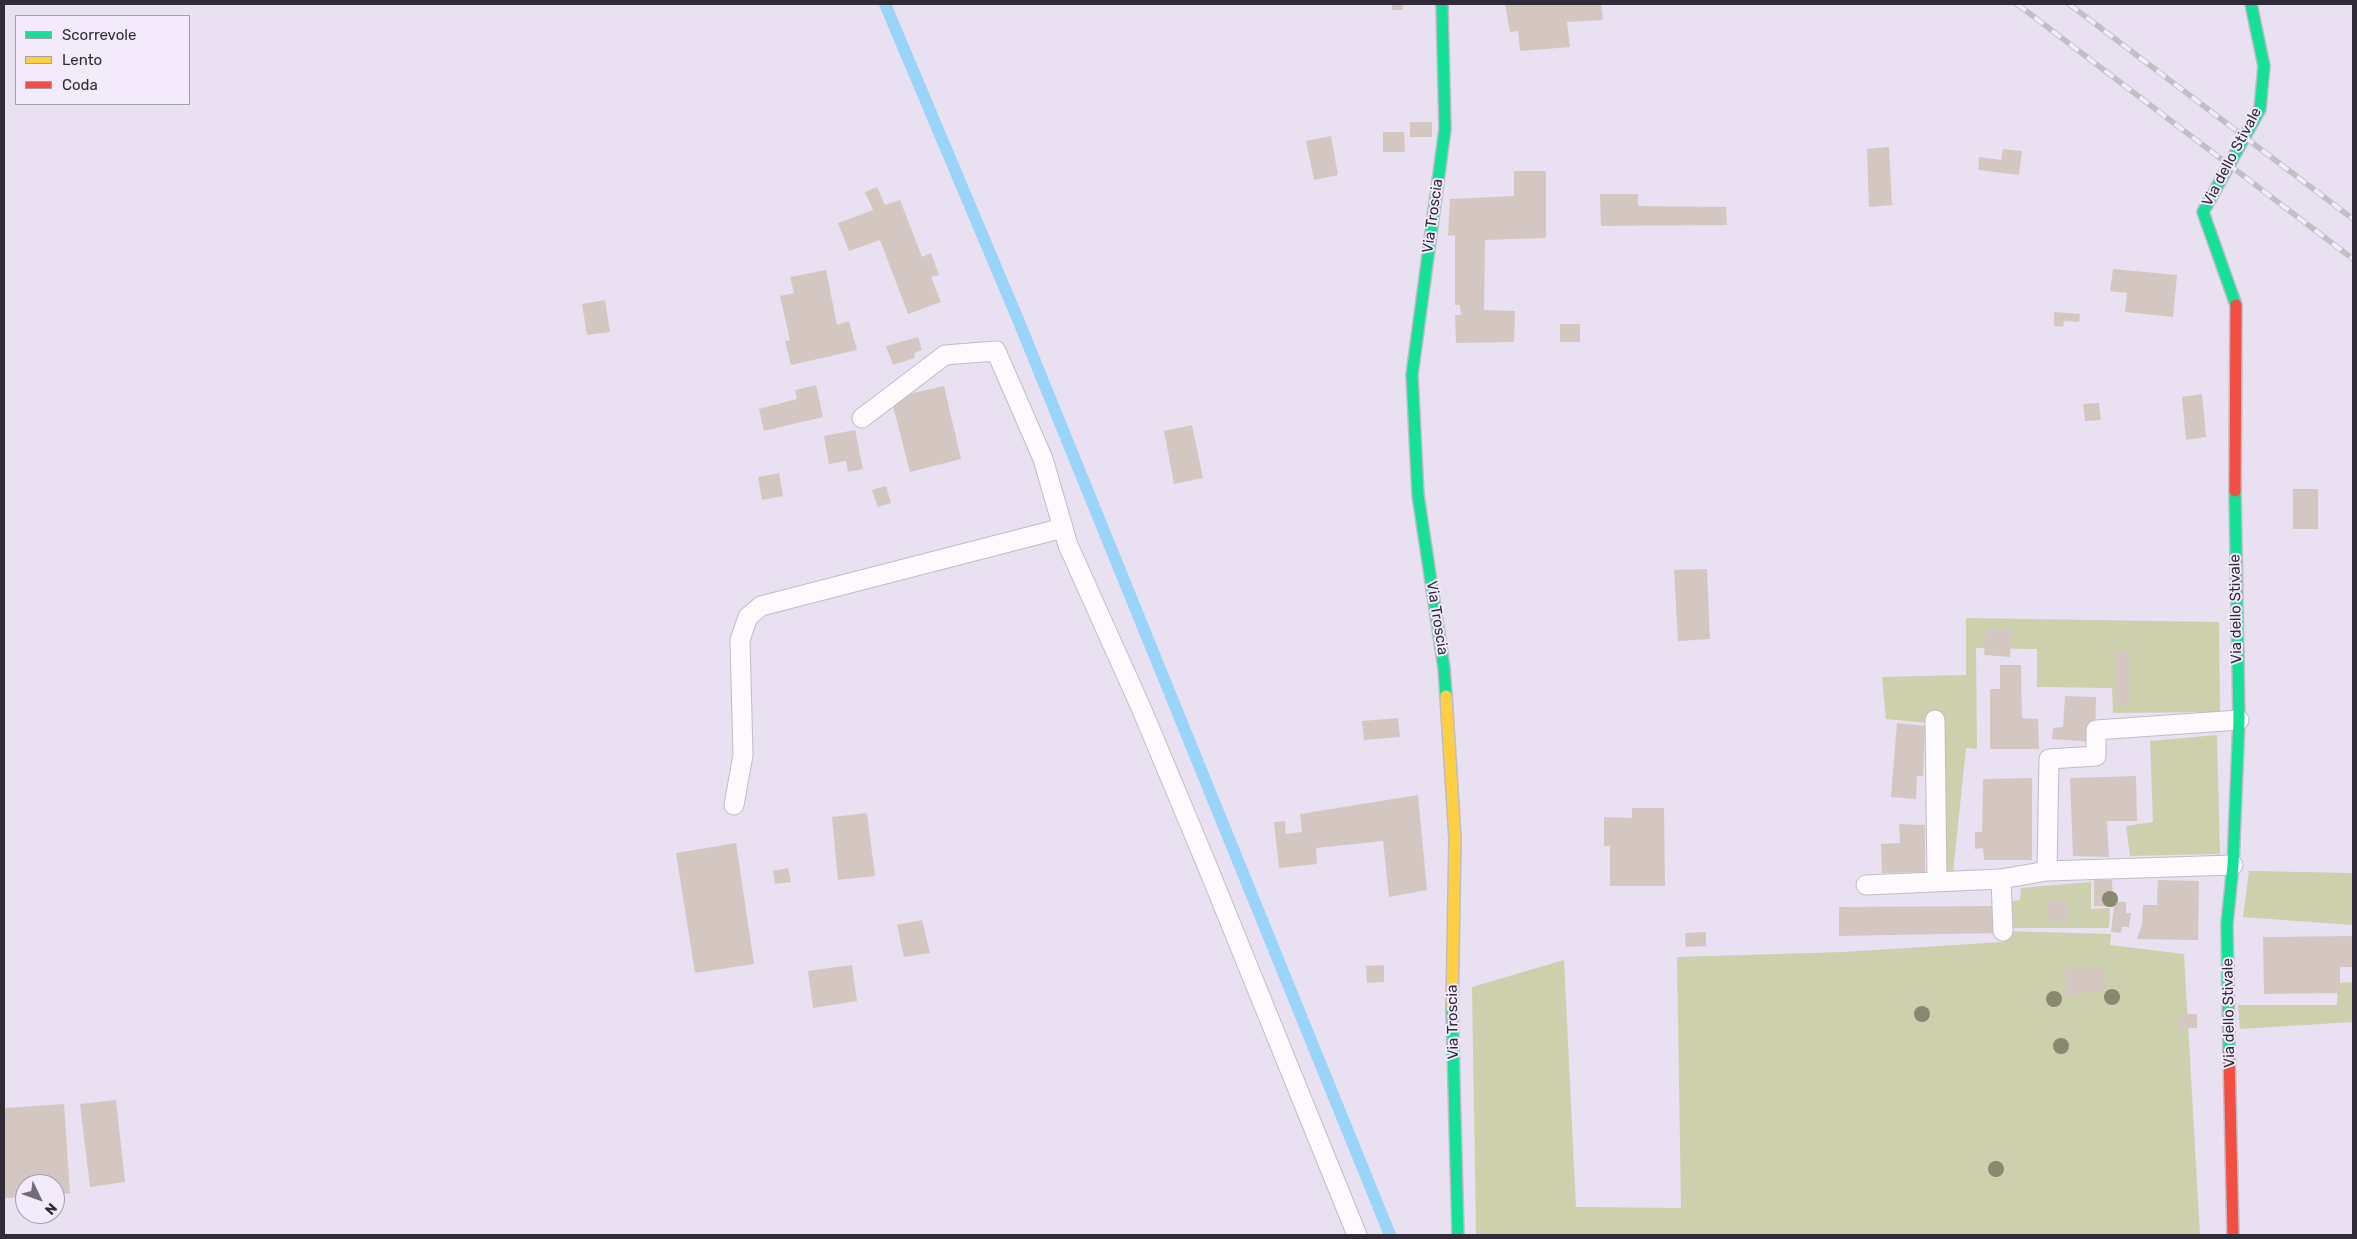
<!DOCTYPE html>
<html>
<head>
<meta charset="utf-8">
<style>
	body { margin:0 }
	#map { position:relative; width:2357px; height:1239px; overflow:hidden; background:#e9e0f1; font-family:Rubik,sans-serif }
	canvas { display:block }
	.frame { position:absolute; inset:0; border:5px solid #302b36; pointer-events:none }
	.legend { position:absolute; left:15px; top:15px; width:175px; height:90px; box-sizing:border-box; background:#f3eafc; border:1px solid #a59ead; margin:0; padding:6px 9px; list-style:none; font-size:15px; color:#302b36 }
	.legend li { display:flex; align-items:center; gap:10px; height:25px }
	.legend b { width:25px; border:1px solid #a59ead }
	.north { position:absolute; left:15px; top:1174px; width:50px; height:50px; box-sizing:border-box; background:#f3eafc; border:1px solid #a59ead; border-radius:50%; rotate:132deg; font-size:14px; font-weight:700; line-height:20px; text-align:center; color:#302b36 }
	.north::after { content:''; display:block; margin:auto; width:18px; height:22px; background:#716a77; clip-path:polygon(50% 0,100% 100%,50% 72%,0 100%) }
</style>
</head>
<body>
<div id="map">
<canvas width="2357" height="1239"></canvas>
<div class="frame"></div>
<ul class="legend">
<li><b style="height:6px;background:#16e098"></b>Scorrevole</li>
<li><b style="height:6px;background:#ffcf43"></b>Lento</li>
<li><b style="height:6px;background:#f24e42"></b>Coda</li>
</ul>
<div class="north">N</div>
</div>
<script>
const ctx = document.querySelector('canvas').getContext('2d');
ctx.lineJoin = 'round';
function fillPath(path, color) { ctx.fillStyle = color; ctx.fill(path, 'evenodd'); }
function trace(path, color, width, dash) { ctx.strokeStyle = color; ctx.lineWidth = width; ctx.lineCap = dash ? 'butt' : 'round'; ctx.setLineDash(dash || []); ctx.stroke(path); }
function label(font, color, halo, rows, align = 'center') {
  ctx.font = font + ' Rubik,sans-serif'; ctx.lineWidth = 4; ctx.setLineDash([]); ctx.textBaseline = 'middle'; ctx.strokeStyle = halo; ctx.fillStyle = color; for (const [text, x, y, turn = 0] of rows) {
    ctx.save(); ctx.translate(x, y); ctx.rotate((+turn || 0) * Math.PI / 180); ctx.textAlign = isNaN(turn) ? turn : align; if (halo) ctx.strokeText(text, 0, 0); ctx.fillText(text, 0, 0); ctx.restore();
  }
}
fillPath(new Path2D(`
	M 1966,618 L 2219,622 L 2220,712 L 2113,713 L 2112,688 L 2037,687 L 2037,649 L 1976,648 L 1977,749 L 1966,748 L 1952,882 L 1931,881 L 1928,723 L 1886,719 L 1882,677 L 1966,675 Z
	M 2217,735 L 2220,854 L 2130,856 L 2126,826 L 2153,822 L 2150,741 Z
	M 2249,871 L 2353,873 L 2353,937 L 2352,925 L 2243,917 Z
	M 2091,882 L 2091,909 L 2110,908 L 2109,928 L 2002,928 L 2003,903 L 2020,900 L 2021,888 Z
	M 2003,931 L 2111,934 L 2110,945 L 2184,954 L 2200,1235 L 1476,1235 L 1472,987 L 1564,960 L 1576,1207 L 1681,1208 L 1677,957 L 1843,952 L 2003,942 Z
	M 2353,982 L 2353,1022 L 2240,1029 L 2238,1005 L 2337,1005 L 2338,983 Z`), '#ccd0ad');
trace(new Path2D(`
	M 885,4 L 1019,322 L 1390,1235`), '#9ad4f9', 12);
fillPath(new Path2D(`
	M 1392,4 L 1403,4 L 1403,10 L 1392,10 Z
	M 1505,4 L 1601,4 L 1603,20 L 1567,22 L 1570,47 L 1520,51 L 1518,31 L 1510,32 Z
	M 1410,122 L 1432,122 L 1432,137 L 1410,137 Z
	M 1383,132 L 1404,132 L 1405,152 L 1383,152 Z
	M 1331,136 L 1338,175 L 1314,180 L 1306,141 Z
	M 1889,147 L 1892,205 L 1869,207 L 1867,149 Z
	M 2003,149 L 2022,151 L 2019,175 L 1978,170 L 1979,157 L 2001,160 Z
	M 1514,171 L 1546,171 L 1546,238 L 1485,240 L 1484,310 L 1515,311 L 1514,342 L 1456,343 L 1455,315 L 1461,315 L 1460,305 L 1455,305 L 1455,235 L 1448,236 L 1450,199 L 1514,196 Z
	M 877,187 L 885,205 L 900,200 L 922,257 L 931,253 L 939,275 L 931,277 L 941,302 L 908,314 L 880,240 L 849,251 L 838,223 L 873,210 L 865,192 Z
	M 1600,194 L 1638,194 L 1638,206 L 1726,207 L 1727,225 L 1601,226 Z
	M 2113,269 L 2177,275 L 2173,317 L 2125,312 L 2127,293 L 2110,291 Z
	M 826,270 L 837,325 L 849,321 L 857,350 L 791,365 L 785,341 L 790,340 L 780,296 L 794,293 L 790,277 Z
	M 605,300 L 610,332 L 587,335 L 582,304 Z
	M 2054,312 L 2080,314 L 2079,322 L 2064,321 L 2063,327 L 2054,326 Z
	M 1560,324 L 1580,324 L 1580,342 L 1560,342 Z
	M 918,337 L 922,350 L 914,353 L 915,358 L 893,365 L 886,346 Z
	M 816,385 L 823,417 L 764,431 L 759,409 L 797,399 L 795,390 Z
	M 944,386 L 961,459 L 910,472 L 891,398 Z
	M 2202,394 L 2206,437 L 2186,440 L 2182,397 Z
	M 2099,403 L 2101,420 L 2085,421 L 2083,404 Z
	M 1192,425 L 1203,478 L 1174,484 L 1164,431 Z
	M 855,430 L 863,469 L 848,472 L 846,461 L 829,464 L 824,436 Z
	M 779,473 L 783,496 L 762,500 L 758,477 Z
	M 886,486 L 891,503 L 878,507 L 872,490 Z
	M 2293,489 L 2318,489 L 2318,529 L 2293,529 Z
	M 1707,569 L 1710,639 L 1678,641 L 1674,570 Z
	M 1986,627 L 2012,629 L 2010,657 L 1984,655 Z
	M 2116,650 L 2129,651 L 2130,706 L 2116,706 Z
	M 2000,665 L 2021,665 L 2022,718 L 2038,719 L 2039,749 L 1990,749 L 1990,689 L 2000,689 Z
	M 2065,696 L 2096,697 L 2095,742 L 2052,739 L 2053,728 L 2063,727 Z
	M 1398,718 L 1400,737 L 1364,740 L 1362,721 Z
	M 1897,723 L 1925,726 L 1923,776 L 1917,776 L 1916,799 L 1891,797 Z
	M 2136,776 L 2137,821 L 2107,821 L 2109,857 L 2073,856 L 2070,778 Z
	M 2032,778 L 2032,860 L 1984,860 L 1983,848 L 1975,849 L 1975,832 L 1982,832 L 1983,779 Z
	M 1418,795 L 1427,890 L 1389,897 L 1383,841 L 1316,848 L 1317,864 L 1279,868 L 1274,822 L 1285,821 L 1286,834 L 1302,832 L 1300,814 Z
	M 1632,808 L 1664,808 L 1665,886 L 1610,886 L 1610,846 L 1604,846 L 1604,817 L 1632,818 Z
	M 867,813 L 875,876 L 838,880 L 832,817 Z
	M 1899,824 L 1925,825 L 1925,872 L 1882,873 L 1881,844 L 1900,843 Z
	M 736,843 L 754,964 L 695,973 L 676,853 Z
	M 788,868 L 791,882 L 775,884 L 773,871 Z
	M 2094,880 L 2112,880 L 2113,902 L 2126,902 L 2126,913 L 2131,913 L 2129,927 L 2122,927 L 2121,933 L 2111,932 L 2114,907 L 2094,906 Z
	M 2158,880 L 2199,881 L 2198,940 L 2137,939 L 2142,925 L 2143,905 L 2157,905 Z
	M 2054,900 L 2068,900 L 2069,922 L 2049,923 L 2048,901 Z
	M 2000,906 L 2000,933 L 1839,936 L 1839,907 Z
	M 922,920 L 930,953 L 904,957 L 897,925 Z
	M 1706,932 L 1706,946 L 1686,947 L 1685,933 Z
	M 2352,936 L 2352,967 L 2340,967 L 2340,993 L 2264,994 L 2263,937 Z
	M 852,965 L 857,1001 L 813,1008 L 808,971 Z
	M 1384,965 L 1384,982 L 1367,983 L 1366,966 Z
	M 2103,967 L 2104,991 L 2082,992 L 2082,996 L 2067,997 L 2065,968 L 2081,969 Z
	M 2180,1014 L 2197,1014 L 2197,1028 L 2180,1029 Z
	M 116,1100 L 125,1182 L 90,1187 L 80,1104 Z
	M 64,1104 L 70,1193 L 55,1195 L 55,1184 L 25,1184 L 25,1197 L 4,1198 L 4,1108 Z`), '#d4c7c1');
const lane = new Path2D(`
	M 862,418 L 945,355 L 996,351 L 1043,459 L 1068,545 L 1142,710 L 1206,863 L 1357,1235
	M 1935,720 L 1937,881
	M 734,805 L 743,755 L 740,640 L 748,617 L 761,606 L 1063,528
	M 2047,871 L 2049,759 L 2096,756 L 2096,730 L 2239,720
	M 2001,879 L 2003,931
	M 1866,885 L 2001,879 L 2047,871 L 2233,865`);
const fast = new Path2D(`
	M 1442,4 L 1445,129 L 1412,375 L 1418,495 L 1444,668 L 1446,696
	M 2236,305 L 2203,212 L 2260,109 L 2264,66 L 2251,4
	M 1452,1008 L 1458,1235
	M 2229,1052 L 2227,924 L 2233,865 L 2239,720 L 2235,491`);
const slow = new Path2D(`
	M 1446,696 L 1455,838 L 1452,1008`);
const jam = new Path2D(`
	M 2235,491 L 2236,305
	M 2229,1052 L 2233,1235`);
trace(lane, '#c1bbc8', 21);
trace(fast, '#c1bbc8', 14);
trace(slow, '#c1bbc8', 14);
trace(jam, '#c1bbc8', 14);
trace(lane, '#fcfafd', 19);
trace(fast, '#16e098', 11);
trace(slow, '#ffcf43', 11);
trace(jam, '#f24e42', 11);
const rail = new Path2D(`
	M 2017,4 L 2353,259
	M 2069,4 L 2353,219`);
trace(rail, '#c1bfc3', 5.5);
trace(rail, '#f3eafc', 4, [11]);
ctx.fillStyle = '#88896e';
for (const [x, y] of [
	[2110,899],
	[2112,997],
	[2054,999],
	[1922,1014],
	[2061,1046],
	[1996,1169]
]) { ctx.beginPath(); ctx.arc(x, y, 8, 0, 2 * Math.PI); ctx.fill(); }
label('15px', '#302b36', '#f3eafc', [
	["Via dello Stivale",2232,157,-62],
	["Via Troscia",1433,216,-82],
	["Via dello Stivale",2236,609,-91],
	["Via Troscia",1437,618,81],
	["Via dello Stivale",2229,1013,-91],
	["Via Troscia",1453,1022,-91]
]);
</script>
</body>
</html>
